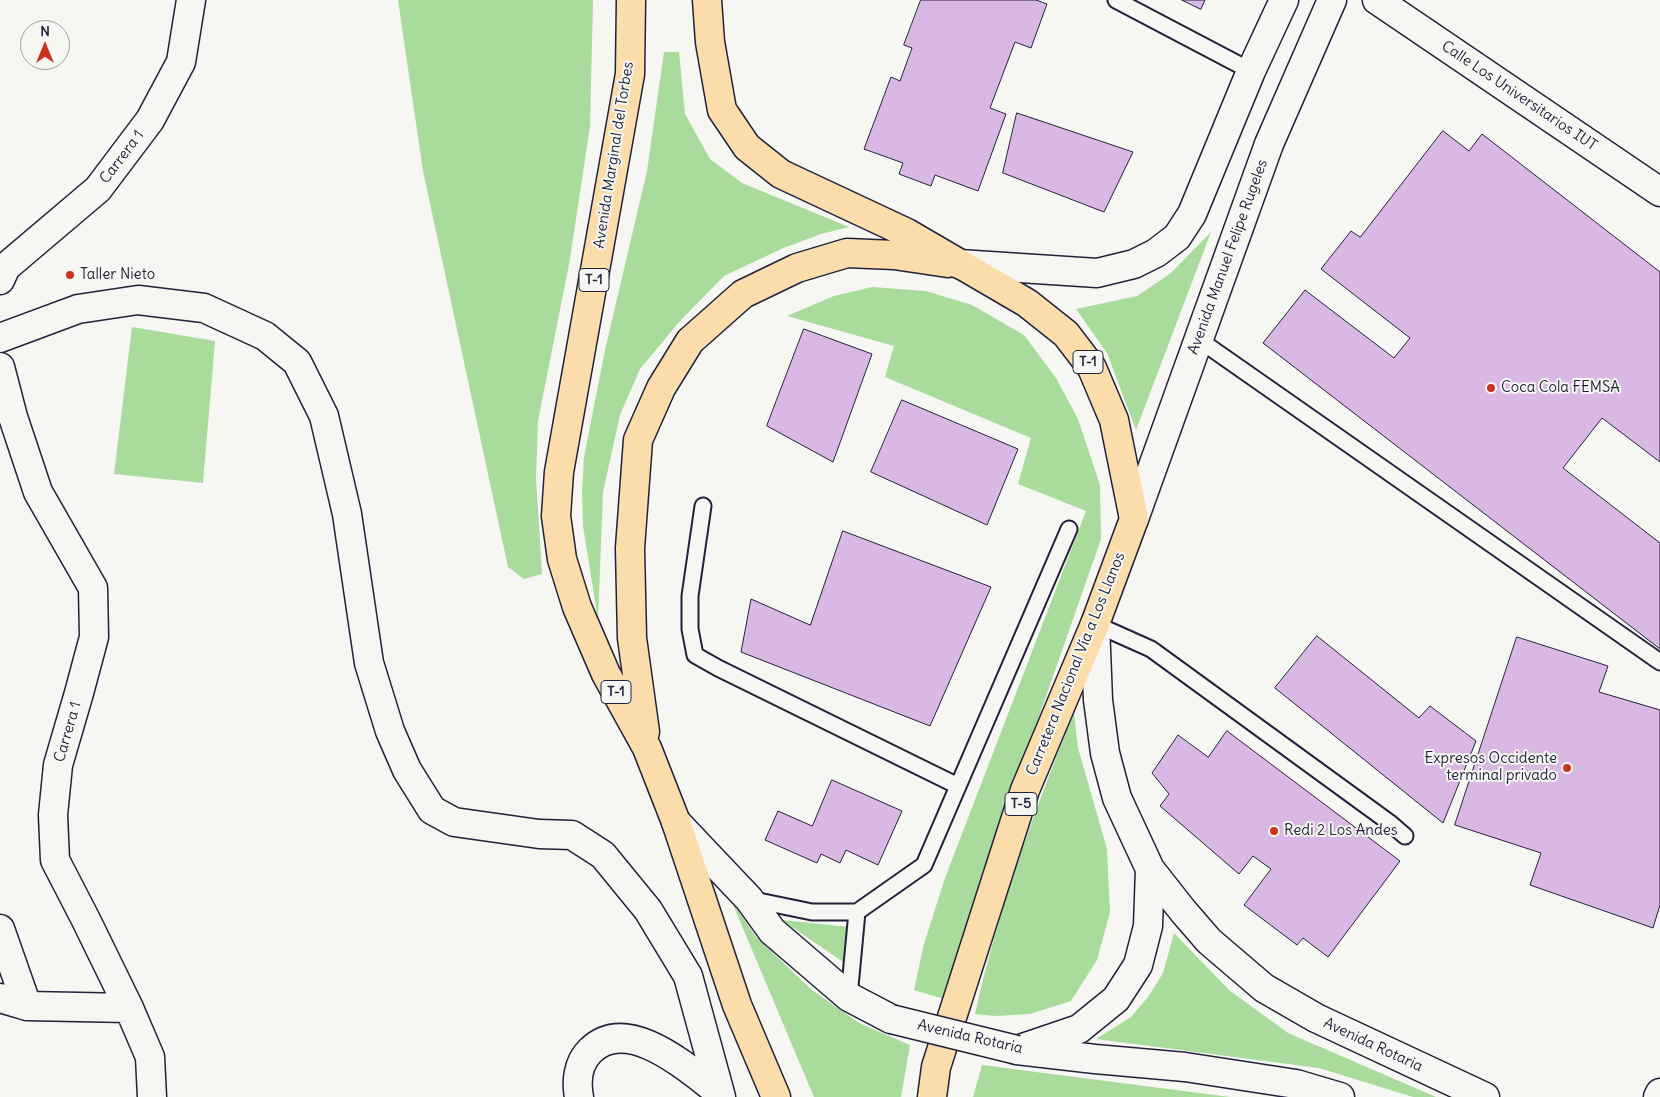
<!DOCTYPE html>
<html>
<head>
<meta charset="utf-8">
<style>
	body { margin:0 }
	#map { position:relative; width:1660px; height:1097px; overflow:hidden; background:#f6f6f2; font-family:Delius,sans-serif }
	canvas { display:block }
	.north { position:absolute; left:20px; top:20px; width:50px; height:50px; box-sizing:border-box; background:#f6f6f2; border:1px solid #a1a1a9; border-radius:50%; rotate:0deg; font-size:14px; font-weight:700; line-height:20px; text-align:center; color:#22223b }
	.north::after { content:''; display:block; margin:auto; width:18px; height:22px; background:#c8321e; clip-path:polygon(50% 0,100% 100%,50% 72%,0 100%) }
</style>
</head>
<body>
<div id="map">
<canvas width="1660" height="1097"></canvas>
<div class="north">N</div>
</div>
<script>
const ctx = document.querySelector('canvas').getContext('2d');
ctx.lineJoin = 'round';
function fillPath(path, color) { ctx.fillStyle = color; ctx.fill(path, 'evenodd'); }
function trace(path, color, width, dash) { ctx.strokeStyle = color; ctx.lineWidth = width; ctx.lineCap = dash ? 'butt' : 'round'; ctx.setLineDash(dash || []); ctx.stroke(path); }
function label(font, color, halo, rows, align = 'center') {
  ctx.font = font + ' Delius,sans-serif'; ctx.lineWidth = 4; ctx.setLineDash([]); ctx.textBaseline = 'middle'; ctx.strokeStyle = halo; ctx.fillStyle = color; for (const [text, x, y, turn = 0] of rows) {
    ctx.save(); ctx.translate(x, y); ctx.rotate((+turn || 0) * Math.PI / 180); ctx.textAlign = isNaN(turn) ? turn : align; if (halo) ctx.strokeText(text, 0, 0); ctx.fillText(text, 0, 0); ctx.restore();
  }
}
fillPath(new Path2D(`
	M 398,0 L 593,0 L 590,126 L 570,259 L 538,421 L 536,479 L 542,574 L 524,579 L 508,567 L 423,171 Z
	M 664,52 L 679,52 L 685,114 L 710,159 L 742,183 L 849,227 L 821,234 L 781,249 L 724,276 L 680,321 L 640,369 L 620,415 L 603,492 L 598,620 L 583,526 L 582,491 L 584,457 L 605,350 L 647,171 Z
	M 1211,232 L 1136,430 L 1107,353 L 1076,309 L 1137,296 L 1171,273 Z
	M 872,287 L 926,291 L 972,305 L 1024,335 L 1056,378 L 1078,419 L 1100,485 L 1101,539 L 1008,805 L 944,999 L 914,990 L 924,944 L 945,878 L 1086,511 L 1018,484 L 1031,438 L 885,377 L 894,346 L 787,316 L 834,296 Z
	M 132,327 L 215,341 L 203,483 L 114,474 Z
	M 1074,713 L 1078,748 L 1107,849 L 1110,912 L 1097,960 L 1071,1001 L 1030,1014 L 996,1016 L 975,1014 C 998,911 1034,811 1074,713 Z
	M 731,900 L 756,937 L 812,990 L 859,1023 L 910,1045 L 901,1097 L 814,1097 Z
	M 782,920 L 850,927 L 846,964 Z
	M 1174,933 L 1229,990 L 1288,1033 L 1436,1097 L 1413,1097 L 1319,1068 L 1096,1039 L 1131,1017 L 1148,997 L 1163,973 Z
	M 982,1065 L 1230,1097 L 973,1097 Z`), '#a9db9d');
const building = new Path2D(`
	M 921,0 L 1036,0 L 1047,4 L 1031,48 L 1015,42 L 990,108 L 1006,114 L 978,191 L 935,175 L 931,186 L 899,174 L 903,163 L 864,149 L 891,77 L 900,81 L 912,48 L 904,45 Z
	M 1182,0 L 1205,0 L 1201,9 Z
	M 1017,113 L 1133,152 L 1104,212 L 1003,173 Z
	M 1443,131 L 1469,151 L 1482,134 L 1660,272 L 1660,462 L 1602,418 L 1563,468 L 1660,543 L 1660,649 L 1263,343 L 1305,290 L 1394,358 L 1410,338 L 1321,269 L 1351,231 L 1360,237 Z
	M 804,329 L 872,354 L 833,462 L 767,426 Z
	M 902,400 L 1018,449 L 987,525 L 871,472 Z
	M 843,531 L 991,587 L 930,726 L 741,652 L 751,599 L 810,625 Z
	M 1317,636 L 1419,718 L 1430,706 L 1476,741 L 1443,823 L 1275,688 Z
	M 1517,637 L 1608,666 L 1599,692 L 1660,710 L 1660,905 L 1653,928 L 1530,885 L 1541,853 L 1455,825 Z
	M 1227,731 L 1400,861 L 1328,957 L 1303,938 L 1297,945 L 1244,905 L 1271,869 L 1253,856 L 1239,874 L 1160,806 L 1169,794 L 1152,773 L 1178,735 L 1208,757 Z
	M 832,780 L 902,811 L 878,865 L 846,850 L 840,863 L 821,854 L 817,863 L 765,840 L 778,811 L 812,826 Z`);
fillPath(building, '#dab8e4');
trace(building, '#22223b', 1);
const lane = new Path2D(`
	M 1116,0 L 1251,71
	M 1198,339 L 1660,662
	M 703,506 L 690,596 L 690,629 L 695,655 L 718,668 L 958,786
	M 1095,624 L 1151,649 L 1390,823 L 1405,836
	M 749,899 L 812,912 L 857,912 L 924,865 L 1069,529
	M 849,997 L 857,912`);
const street = new Path2D(`
	M 1377,0 L 1660,192
	M 0,280 L 6,267 L 98,189 L 150,120 L 181,62 L 191,0
	M 0,338 L 78,309 L 138,300 L 204,308 L 265,336 L 297,362 L 324,416 L 347,514 L 369,663 L 390,731 L 407,770 L 432,810 L 454,822 L 539,834 L 572,835 L 603,855 L 648,910 L 688,976 L 721,1097
	M 0,367 L 13,417 L 38,492 L 93,588 L 94,637 L 79,693 L 58,765 L 53,815 L 55,860 L 86,920 L 129,1008 L 150,1057 L 152,1097
	M 0,929 L 27,1006
	M 0,998 L 27,1006 L 129,1008
	M 579,1097 C 576,1081 578,1063 590,1051 C 628,1013 689,1070 720,1093
	M 1658,1097 L 1660,1093`);
const secondary = new Path2D(`
	M 959,264 L 1097,273 L 1134,264 L 1156,253 L 1177,237 L 1192,214 L 1251,71 L 1284,0
	M 1134,519 L 1269,144 L 1332,0
	M 1095,624 L 1098,700 L 1105,753 L 1117,798 L 1150,869 L 1183,911 L 1209,941 L 1264,988 L 1316,1018 L 1485,1097
	M 676,822 L 749,899 L 772,931 L 849,997 L 891,1019
	M 1023,1048 L 1079,1029 L 1116,999 L 1138,965 L 1148,926 L 1150,869
	M 1017,1050 L 1095,1059 L 1185,1067 L 1296,1084 L 1340,1097`);
const highway = new Path2D(`
	M 631,0 L 630,74 L 559,472 L 556,516 L 562,559 L 577,607 L 606,674 L 647,748 L 676,822 L 737,1005 L 776,1097
	M 707,0 L 710,42 L 722,110 L 747,147 L 781,174 L 907,233 L 1027,303 L 1066,334 L 1092,368 L 1114,420 L 1134,519 L 1095,624 L 1025,790 L 936,1067 L 932,1097
	M 645,732 L 632,638 L 630,548 L 638,440 L 661,388 L 690,341 L 743,294 L 797,268 L 847,253 L 894,255 L 948,263`);
trace(lane, '#22223b', 19);
trace(street, '#22223b', 31);
trace(secondary, '#22223b', 31);
trace(highway, '#22223b', 31);
trace(lane, '#f6f6f2', 15);
trace(street, '#f6f6f2', 28);
trace(secondary, '#f6f6f2', 28);
trace(highway, '#faddab', 28);
const secondaryBridge = new Path2D(`
	M 891,1019 L 1017,1050`);
trace(secondaryBridge, '#22223b', 31, []);
trace(secondaryBridge, '#f6f6f2', 28);
for (const [x, y, r, color] of [
	[70,275,5,"#c8321e"],
	[1491,388,5,"#c8321e"],
	[1567,768,5,"#c8321e"],
	[1274,831,5,"#c8321e"]
]) { const dot = new Path2D(); dot.arc(x, y, r, 0, 2 * Math.PI); ctx.fillStyle = color; ctx.fill(dot); trace(dot, '#f6f6f2', 2); }
for (const [x, y, w] of [
	[594,280,30],
	[1088,362,30],
	[616,692,30],
	[1021,804,32]
]) { const box = new Path2D(); box.roundRect(x - w / 2, y - 11.5, w, 23, 4); ctx.fillStyle = '#f6f6f2'; ctx.fill(box); trace(box, '#22223b', 1); }
label('bold 14px', '#22223b', null, [
	["T-1",594,280],
	["T-1",1088,362],
	["T-1",616,692],
	["T-5",1021,804]
]);
label('15px', '#22223b', '#f6f6f2', [
	["Calle Los Universitarios IUT",1519,96,34],
	["Avenida Marginal del Torbes",614,155,-81],
	["Carrera 1",122,157,-53],
	["Avenida Manuel Felipe Rugeles",1228,257,-70],
	["Carretera Nacional Vía a Los Llanos",1076,664,-68],
	["Carrera 1",68,732,-74],
	["Avenida Rotaria",970,1037,13],
	["Avenida Rotaria",1373,1045,25]
]);
label('15px', '#22223b', '#f6f6f2', [
	["Taller Nieto",80,275],
	["Coca Cola FEMSA",1501,388],
	["Expresos Occidente",1557,759,"right"],
	["terminal privado",1557,776,"right"],
	["Redi 2 Los Andes",1284,831]
], 'left');
</script>
</body>
</html>
